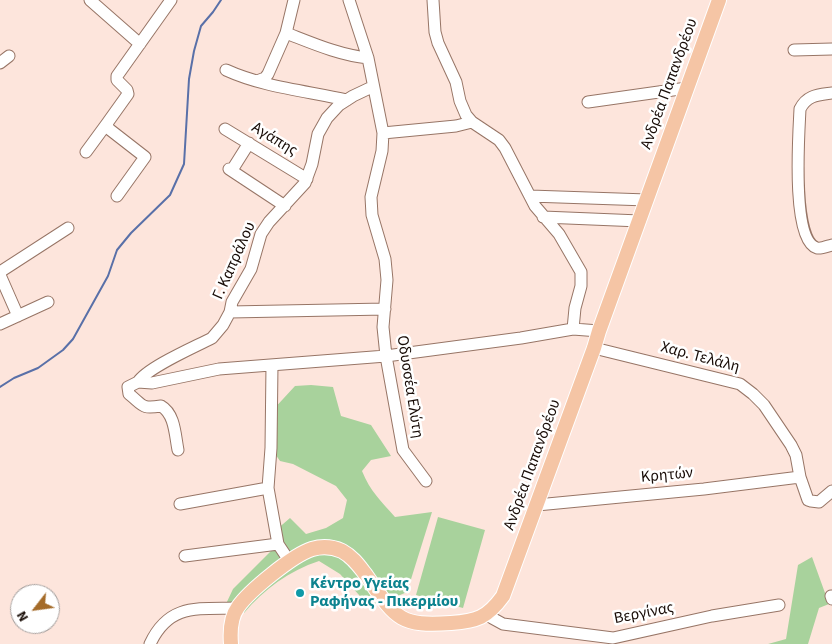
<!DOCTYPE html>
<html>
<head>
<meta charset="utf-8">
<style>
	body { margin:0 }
	#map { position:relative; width:832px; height:644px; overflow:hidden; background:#fde5dc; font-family:"Source Sans 3",sans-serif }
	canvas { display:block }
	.north { position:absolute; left:10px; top:584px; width:50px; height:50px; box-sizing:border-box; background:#fff; border:1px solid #a29d9b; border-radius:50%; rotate:240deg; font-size:14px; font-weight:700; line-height:20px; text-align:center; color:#170b06 }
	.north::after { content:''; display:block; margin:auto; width:18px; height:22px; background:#a46b29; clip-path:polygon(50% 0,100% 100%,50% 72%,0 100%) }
</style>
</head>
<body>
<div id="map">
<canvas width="832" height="644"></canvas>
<div class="north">N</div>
</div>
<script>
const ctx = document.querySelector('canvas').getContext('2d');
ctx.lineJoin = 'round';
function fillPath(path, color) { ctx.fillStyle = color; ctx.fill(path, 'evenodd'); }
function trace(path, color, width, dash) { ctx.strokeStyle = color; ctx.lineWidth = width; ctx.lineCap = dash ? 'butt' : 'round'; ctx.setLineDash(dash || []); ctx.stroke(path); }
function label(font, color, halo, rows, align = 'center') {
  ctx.font = font + ' "Source Sans 3",sans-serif'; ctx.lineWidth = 5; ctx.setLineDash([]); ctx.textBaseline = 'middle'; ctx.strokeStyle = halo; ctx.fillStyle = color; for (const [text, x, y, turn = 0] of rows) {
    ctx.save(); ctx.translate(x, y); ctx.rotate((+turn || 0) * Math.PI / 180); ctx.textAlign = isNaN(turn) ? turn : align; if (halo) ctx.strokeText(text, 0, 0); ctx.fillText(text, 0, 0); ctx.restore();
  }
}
fillPath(new Path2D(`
	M 311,385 L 333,387 L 341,416 L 371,425 L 391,456 L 371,460 L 362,471 C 370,491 381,501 395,517 L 432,512 L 407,592 L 384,602 L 369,606 L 340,574 L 319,561 C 289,571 264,589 244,613 L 237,608 L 225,606 L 233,589 L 278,544 L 276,530 L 290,518 L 306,534 L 326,528 L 343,518 L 347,500 L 336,486 L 293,464 L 280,461 L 271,448 L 271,412 L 295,386 Z
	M 438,517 L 485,530 L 463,608 L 416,595 Z
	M 812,557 L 829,604 L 819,608 L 808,644 L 768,644 L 786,639 L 798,565 Z`), '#a8d29c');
trace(new Path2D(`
	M 0,387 L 14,378 L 38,368 L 63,350 L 73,339 L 108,276 L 117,250 L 131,233 L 170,195 L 184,164 L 189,79 L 194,51 L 201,26 L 213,12 L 221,0`), '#5970a8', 2);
const minor = new Path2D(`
	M 90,0 L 140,44
	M 349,0 L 368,58 L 383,133 L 382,151 L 371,197 L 372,215 L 385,259 L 387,280 L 383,327 L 386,356 L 403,450 L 426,481
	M 433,0 L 435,32 L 438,43 L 456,82 L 460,101 L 466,115 L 472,122 L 499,140 L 505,148 L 535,206 L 559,234 L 581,272 L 581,286 L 575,308 L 573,329
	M 286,33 C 312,43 339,55 368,58
	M 794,50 L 832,49
	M 0,63 L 9,56
	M 226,70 C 263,87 307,91 347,100
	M 257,81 L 265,78 L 268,74 L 286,33 L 294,0
	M 832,93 C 818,95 807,95 800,109 C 799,131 791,241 817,248 C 821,249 828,246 832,245
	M 588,102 L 687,88
	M 225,129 L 307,179
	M 383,133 L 456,126 L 472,122
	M 86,152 L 108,122
	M 229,169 L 285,206
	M 232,170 L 249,143
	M 117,196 L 145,157 L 109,129 L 107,125 L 108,122 L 128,94 L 127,90 L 117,80 L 117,76 L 171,0
	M 530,196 L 647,200
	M 543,217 L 640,221
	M 0,272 L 68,228
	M 0,275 L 18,316
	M 230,312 L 385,309
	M 0,324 L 48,302
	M 594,348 L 740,384 L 753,394 L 764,405 L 791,445 L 796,455 L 800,477 L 808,500 L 811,501 L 819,502 L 832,491
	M 272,365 L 271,448 L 268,488 L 278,544 L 290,562
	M 138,382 C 148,367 195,347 212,338 L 223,325 L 230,312 L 232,302 L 251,269 L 261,234 L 269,222 L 305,183 L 312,164 L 318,134 L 327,118 L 339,105 L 353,96 L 372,87
	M 178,450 C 175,435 175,414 161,406 C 141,409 144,406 129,394 L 128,387 L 138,382 L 152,383 L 219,369 L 386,356 L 521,338 L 573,329 L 599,331
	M 180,504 L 268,488
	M 537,505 L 704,489 L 800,477
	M 185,556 L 278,544
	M 831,596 L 832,599
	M 488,614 L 492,618 L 503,624 L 613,638 L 712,616 L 779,605
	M 150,644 C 169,603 198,609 237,608`);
const major = new Path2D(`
	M 231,644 C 230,632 230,618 238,607 C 249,591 293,555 312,549 C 322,546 333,547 342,551 C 353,557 359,566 366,575 C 395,617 398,627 451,623 C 477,621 487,618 503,596 L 594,348 L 599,331 L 719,0`);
trace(minor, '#977566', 13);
trace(major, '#fff', 16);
trace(minor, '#fff', 11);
trace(major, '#f5c5a5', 14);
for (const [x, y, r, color] of [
	[300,593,5,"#0f9aa8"]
]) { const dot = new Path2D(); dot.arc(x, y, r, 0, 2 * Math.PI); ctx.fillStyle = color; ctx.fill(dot); trace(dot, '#fff', 2); }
label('16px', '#170b06', '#fff', [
	["Ανδρέα Παπανδρέου",670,84,-70],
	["Αγάπης",274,140,31],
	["Γ. Καπράλου",235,261,-66],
	["Χαρ. Τελάλη",700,358,15],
	["Οδυσσέα Ελύτη",409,387,81],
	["Ανδρέα Παπανδρέου",533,465,-70],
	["Κρητών",667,476,-5],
	["Βεργίνας",644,614,-11]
]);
label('bold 16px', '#0d838f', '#fff', [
	["Κέντρο Υγείας",310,584],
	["Ραφήνας - Πικερμίου",310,602]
], 'left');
</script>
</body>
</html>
